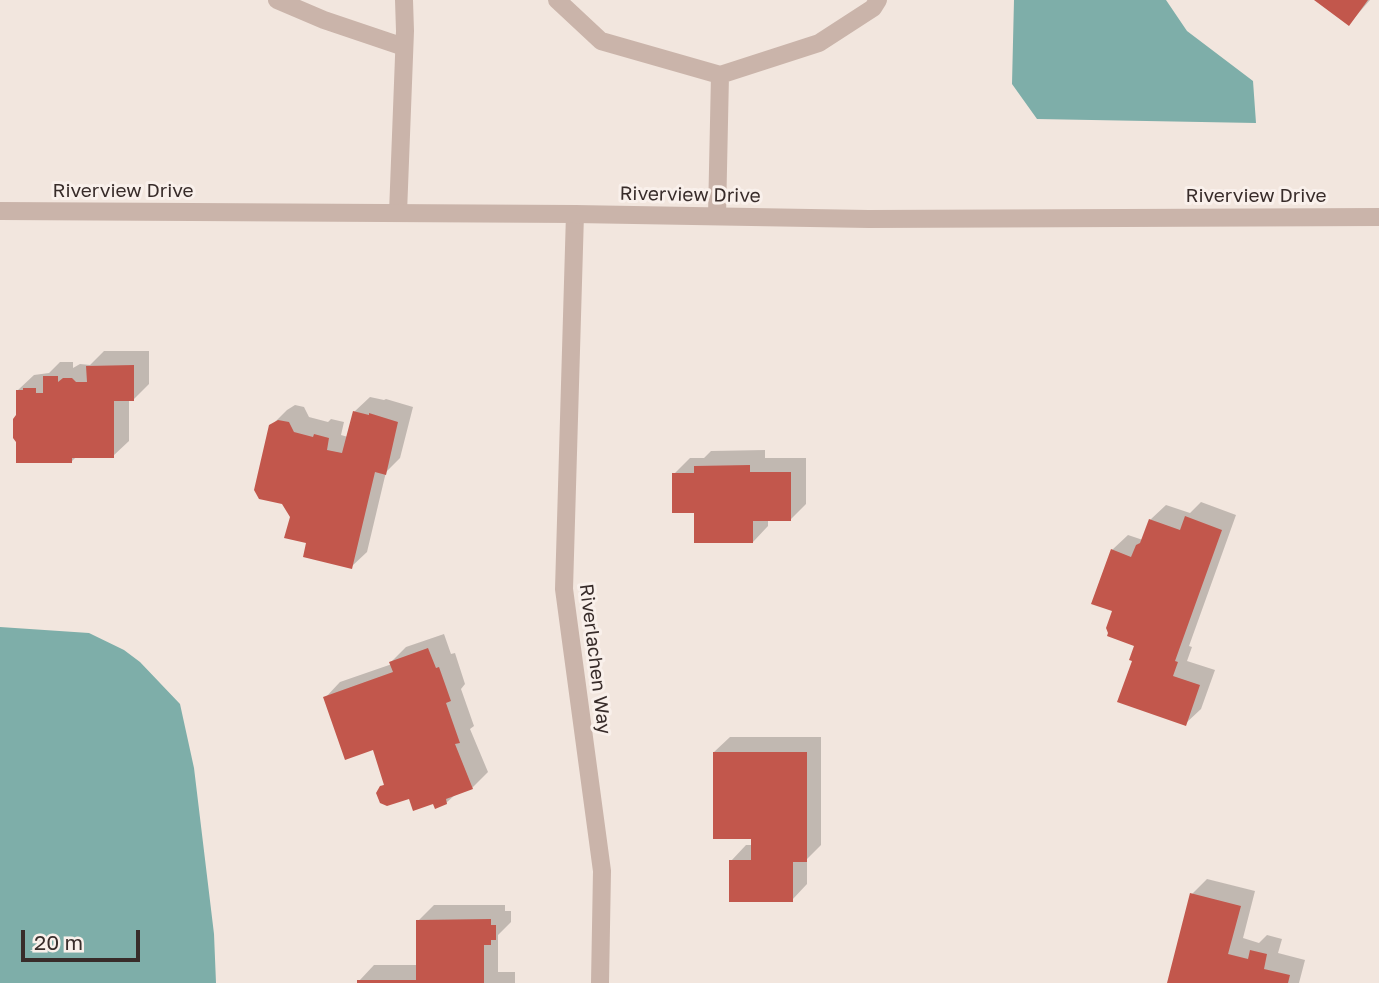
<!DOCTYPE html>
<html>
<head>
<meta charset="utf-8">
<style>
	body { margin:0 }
	#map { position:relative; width:1379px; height:983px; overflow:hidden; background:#f2e6de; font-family:"Golos Text",sans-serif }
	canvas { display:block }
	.scale { position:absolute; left:21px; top:930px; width:119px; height:32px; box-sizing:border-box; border:4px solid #382c2a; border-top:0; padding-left:9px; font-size:21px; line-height:24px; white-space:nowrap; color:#382c2a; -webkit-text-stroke:5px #f9f0eb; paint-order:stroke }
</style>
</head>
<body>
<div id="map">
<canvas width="1379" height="983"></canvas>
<div class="scale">20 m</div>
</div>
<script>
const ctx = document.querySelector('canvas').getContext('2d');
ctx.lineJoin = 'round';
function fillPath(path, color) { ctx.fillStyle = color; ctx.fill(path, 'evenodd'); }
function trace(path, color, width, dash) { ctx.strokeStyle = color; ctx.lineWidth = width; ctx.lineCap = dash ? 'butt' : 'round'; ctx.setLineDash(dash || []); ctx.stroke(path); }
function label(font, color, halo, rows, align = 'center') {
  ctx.font = font + ' "Golos Text",sans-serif'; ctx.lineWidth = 6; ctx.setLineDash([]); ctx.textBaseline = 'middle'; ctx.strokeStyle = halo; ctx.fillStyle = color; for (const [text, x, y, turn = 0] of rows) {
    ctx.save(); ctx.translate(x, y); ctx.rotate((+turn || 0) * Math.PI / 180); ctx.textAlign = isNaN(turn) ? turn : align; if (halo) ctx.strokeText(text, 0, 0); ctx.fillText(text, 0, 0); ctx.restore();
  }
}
fillPath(new Path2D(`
	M 1014,0 L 1166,0 L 1187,31 L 1253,81 L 1256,123 L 1037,119 L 1012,84 Z
	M 0,627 L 89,633 L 124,650 L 140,662 L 180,704 L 194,768 L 214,934 L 216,983 L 0,983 Z`), '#7eaea9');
fillPath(new Path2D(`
	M 1317,0 L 1370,0 L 1349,24 Z
	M 104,351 L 149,351 L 149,384 L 133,400 L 129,400 L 129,441 L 113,456 L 77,456 L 72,461 L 18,415 L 18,390 L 34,375 L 49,373 L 60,362 L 73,362 L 73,368 L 80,364 L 90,365 Z
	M 370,397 L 384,400 L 386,399 L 413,407 L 400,458 L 386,472 L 367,552 L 351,567 L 308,542 L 292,517 L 271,426 L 287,410 L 295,405 L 304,407 L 309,417 L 328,422 L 331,419 L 344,422 L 341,435 L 348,437 L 354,412 Z
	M 765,450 L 765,458 L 806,458 L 806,504 L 791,519 L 768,519 L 768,526 L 753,542 L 696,511 L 674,474 L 690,458 L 704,458 L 711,451 Z
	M 1201,502 L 1236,515 L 1189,646 L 1192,647 L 1187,661 L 1215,670 L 1201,709 L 1185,724 L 1134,660 L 1136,645 L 1114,610 L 1112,550 L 1128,535 L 1143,540 L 1150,520 L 1166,505 L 1190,513 Z
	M 444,634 L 451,654 L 455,653 L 465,684 L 461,689 L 474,726 L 470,729 L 488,772 L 472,788 L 456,794 L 446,803 L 410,797 L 381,787 L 386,783 L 374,748 L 325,698 L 340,682 L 392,664 L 391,662 L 406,647 Z
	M 730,737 L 821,737 L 821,845 L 807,859 L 807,884 L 792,900 L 731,861 L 746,845 L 752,845 L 752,837 L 714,752 Z
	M 1207,879 L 1255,891 L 1243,938 L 1259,943 L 1267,935 L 1282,939 L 1278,953 L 1305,960 L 1299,983 L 1169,983 L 1192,894 Z
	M 434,905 L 505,905 L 505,911 L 511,911 L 511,922 L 498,935 L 498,972 L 515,972 L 515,983 L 359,983 L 359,981 L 374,965 L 418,965 L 418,921 Z`), '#0003');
fillPath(new Path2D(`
	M 1314,0 L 1368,0 L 1349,26 Z
	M 134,365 L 134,401 L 114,401 L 114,458 L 72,458 L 72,463 L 16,463 L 16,442 L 13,438 L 13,419 L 16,415 L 16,390 L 23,390 L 23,388 L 36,388 L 36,393 L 43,393 L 43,376 L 58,376 L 58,382 L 63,378 L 72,378 L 76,382 L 87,382 L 86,366 Z
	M 353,411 L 369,415 L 369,413 L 398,422 L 386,475 L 375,472 L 352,569 L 303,557 L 306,543 L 284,538 L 290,517 L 282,504 L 259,499 L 254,490 L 269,425 L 278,420 L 289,422 L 294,432 L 313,437 L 314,434 L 329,438 L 327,450 L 342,453 Z
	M 750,465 L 750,472 L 791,472 L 791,521 L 753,521 L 753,543 L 694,543 L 694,513 L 672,513 L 672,473 L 694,473 L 694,466 Z
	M 1185,516 L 1222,530 L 1175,661 L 1178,662 L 1173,676 L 1200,685 L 1186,726 L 1117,702 L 1132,661 L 1129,660 L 1134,646 L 1107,636 L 1108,633 L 1106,628 L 1112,611 L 1091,604 L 1111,549 L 1131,557 L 1136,545 L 1140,543 L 1149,519 L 1180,530 Z
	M 428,648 L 436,668 L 439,667 L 451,701 L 446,703 L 460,743 L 455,744 L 473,789 L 446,799 L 447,804 L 435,809 L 433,804 L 413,811 L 409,799 L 387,806 L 380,803 L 376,793 L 380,786 L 384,785 L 373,750 L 345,760 L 323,697 L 393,672 L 389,662 Z
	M 713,752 L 807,752 L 807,862 L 793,862 L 793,902 L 729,902 L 729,860 L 751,860 L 751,839 L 713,839 Z
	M 1190,893 L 1241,906 L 1228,954 L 1248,959 L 1250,950 L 1267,954 L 1264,969 L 1290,975 L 1288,983 L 1167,983 Z
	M 491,919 L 491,925 L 496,925 L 496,940 L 491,940 L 491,945 L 484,945 L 484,983 L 357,983 L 357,980 L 416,980 L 416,920 Z`), '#c2574c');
trace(new Path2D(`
	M 277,0 L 324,20 L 404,47
	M 557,0 L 601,41 L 720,75 L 819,43 L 873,8 L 878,0
	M 398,213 L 405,31 L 404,0
	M 717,216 L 720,75`), '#cab4aa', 18);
trace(new Path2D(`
	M 575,214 L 564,589 L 602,871 L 600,983`), '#cab4aa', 18);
trace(new Path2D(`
	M 0,211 L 575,214 L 869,219 L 1379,217`), '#cab4aa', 18);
label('19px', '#382c2a', '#f9f0eb', [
	["Riverview Drive",123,191],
	["Riverview Drive",690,195,1],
	["Riverview Drive",1256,196],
	["Riverlachen Way",595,659,83]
]);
</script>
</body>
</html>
